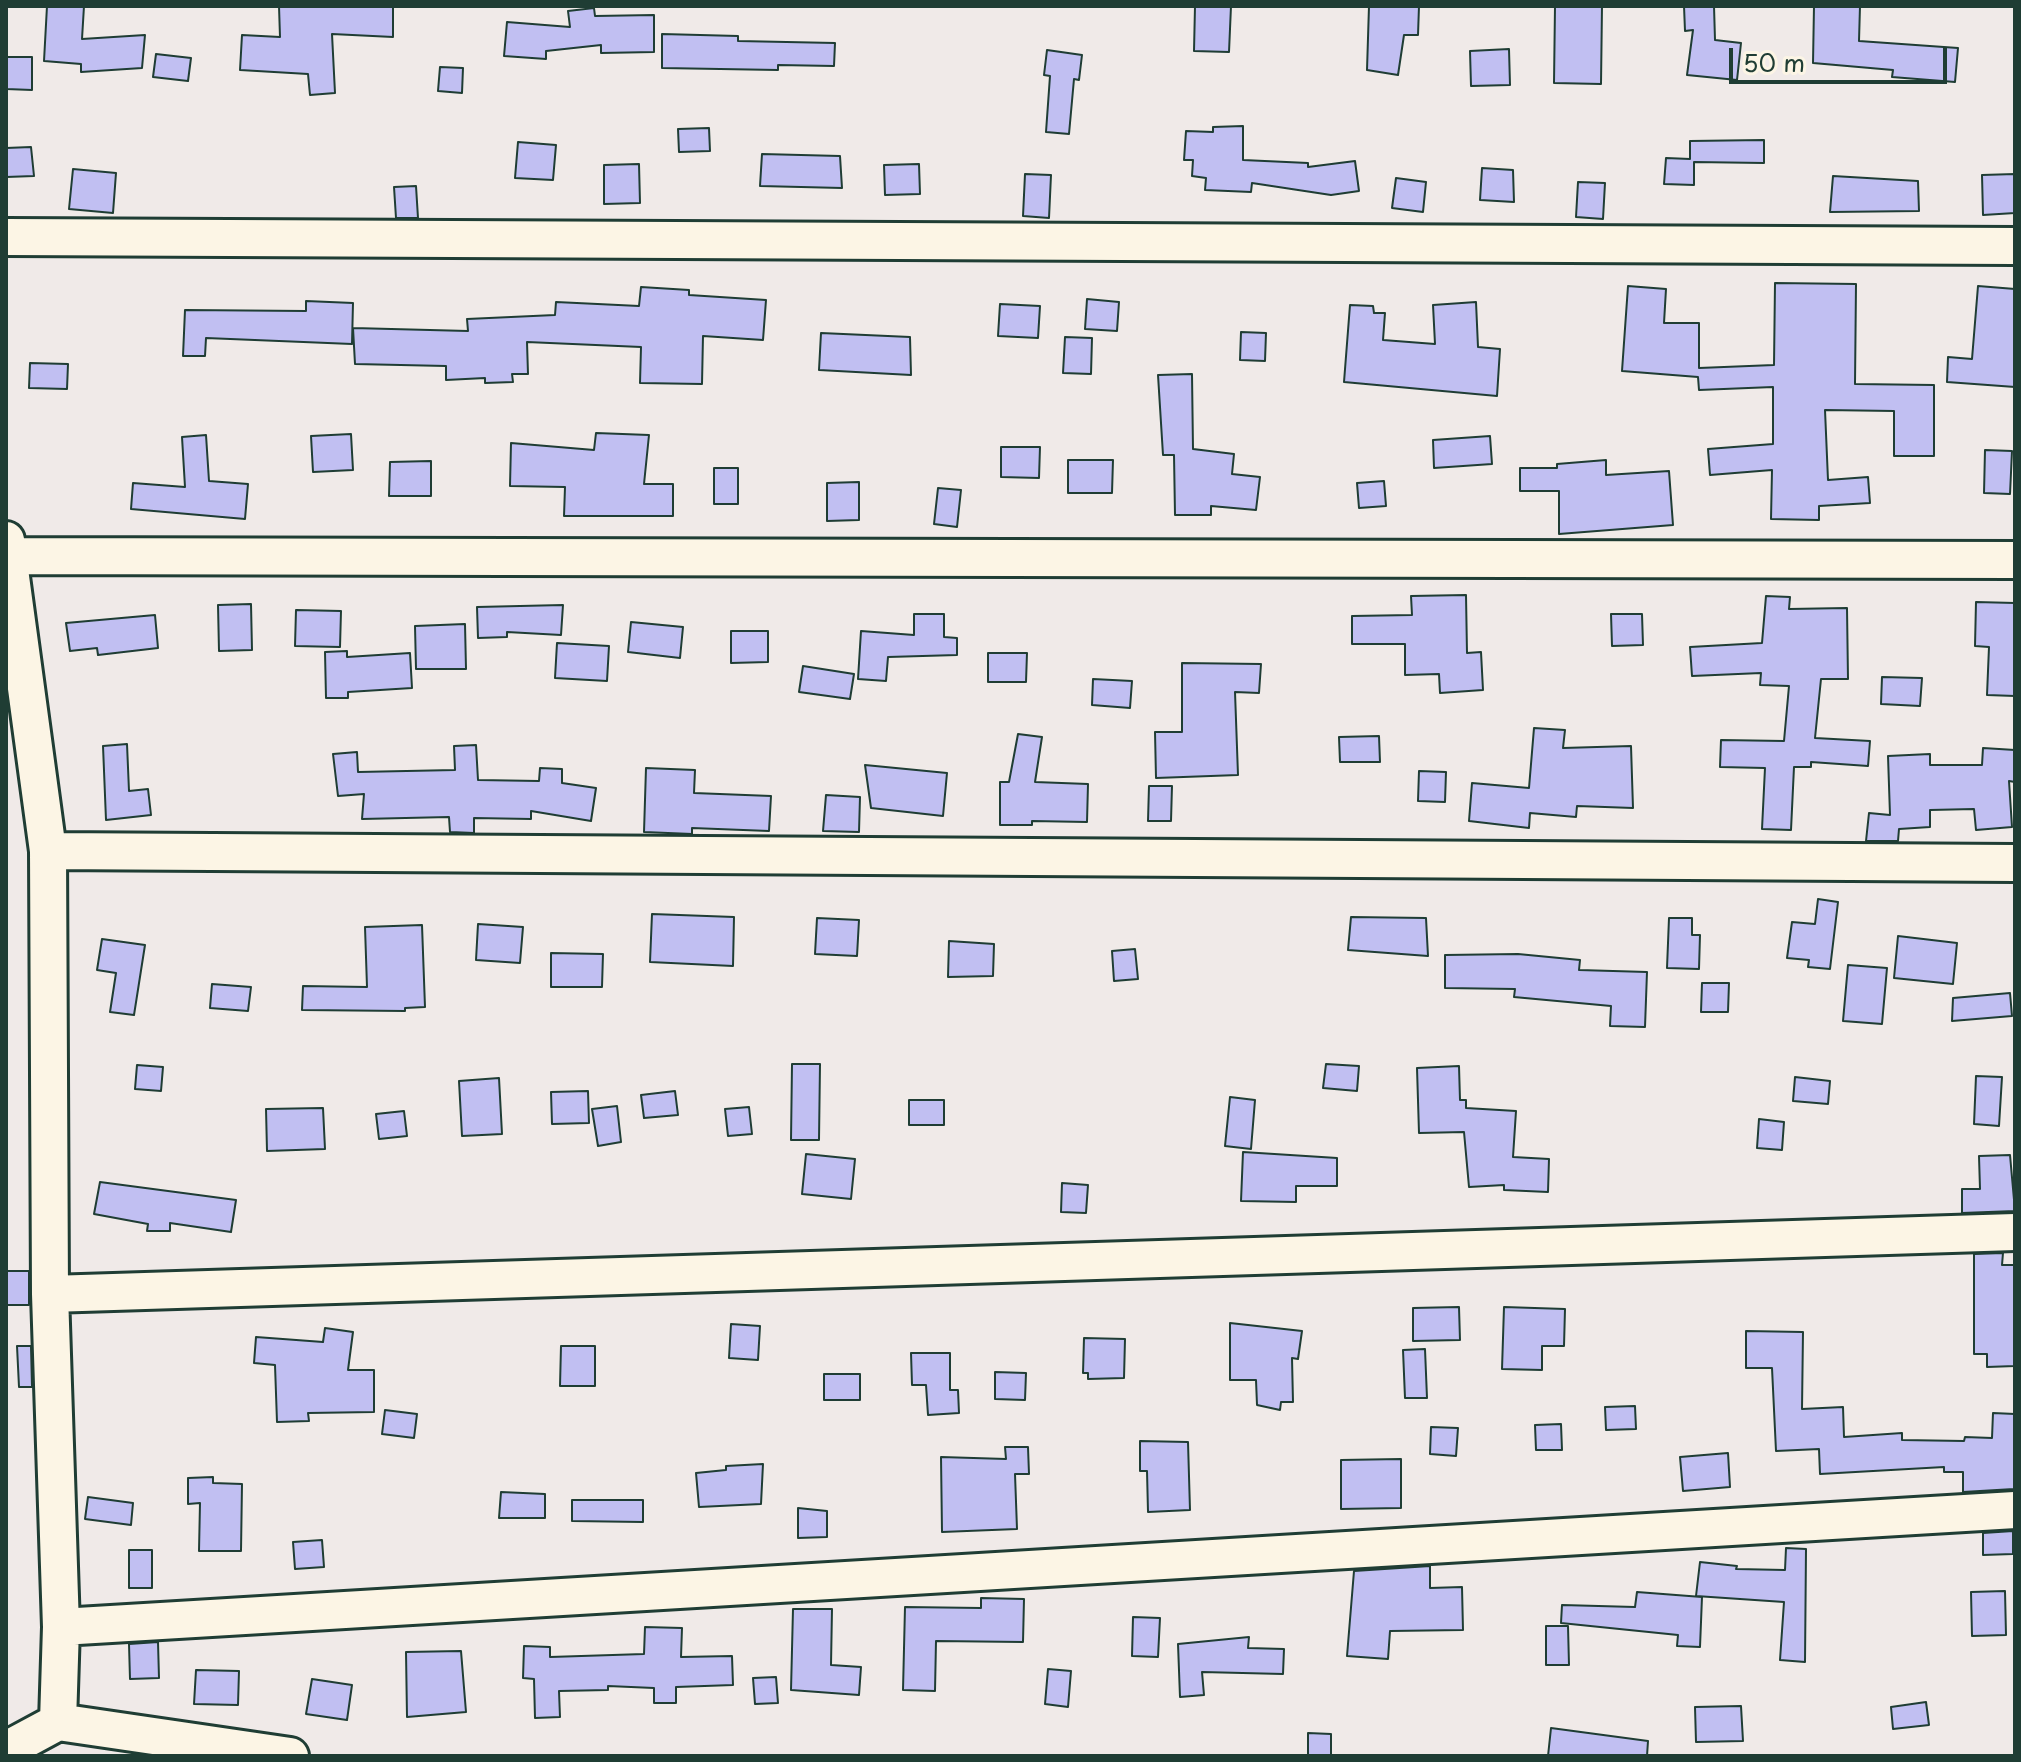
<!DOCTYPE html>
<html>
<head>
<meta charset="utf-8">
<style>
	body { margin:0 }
	#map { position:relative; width:2021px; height:1762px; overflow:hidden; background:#f0eae8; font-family:"Playpen Sans",sans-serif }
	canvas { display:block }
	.frame { position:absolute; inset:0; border:8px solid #1f3d34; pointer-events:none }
	.scale { position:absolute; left:1729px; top:48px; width:218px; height:36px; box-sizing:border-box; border:4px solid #1f3d34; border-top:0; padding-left:10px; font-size:24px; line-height:28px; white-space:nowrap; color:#1f3d34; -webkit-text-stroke:6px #fcf5e5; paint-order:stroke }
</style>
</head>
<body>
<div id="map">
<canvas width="2021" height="1762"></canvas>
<div class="frame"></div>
<div class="scale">50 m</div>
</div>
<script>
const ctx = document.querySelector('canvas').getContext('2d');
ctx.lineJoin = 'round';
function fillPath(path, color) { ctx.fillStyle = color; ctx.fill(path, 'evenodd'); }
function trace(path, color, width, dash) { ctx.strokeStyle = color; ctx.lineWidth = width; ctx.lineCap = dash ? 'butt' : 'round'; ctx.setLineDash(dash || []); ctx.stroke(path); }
const building = new Path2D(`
	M 47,6 L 84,6 L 82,39 L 145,35 L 142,68 L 81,72 L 81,64 L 44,61 Z
	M 279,6 L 393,6 L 393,37 L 332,34 L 335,93 L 310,95 L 308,74 L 240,70 L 242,35 L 280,37 Z
	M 1195,6 L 1231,6 L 1229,52 L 1194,51 Z
	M 1369,6 L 1419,6 L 1418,35 L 1404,35 L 1398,75 L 1367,70 Z
	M 1555,6 L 1602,6 L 1601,84 L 1554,83 Z
	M 1684,6 L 1714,6 L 1715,40 L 1741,43 L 1737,80 L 1687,75 L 1693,30 L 1685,31 Z
	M 1814,6 L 1860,6 L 1859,41 L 1958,48 L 1955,82 L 1892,77 L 1893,70 L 1813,63 Z
	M 594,8 L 595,16 L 654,15 L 654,52 L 601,53 L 601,45 L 546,51 L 546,59 L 504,56 L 507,22 L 570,27 L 568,11 Z
	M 662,34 L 738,36 L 738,41 L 835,43 L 834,66 L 778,65 L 778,70 L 662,68 Z
	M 1509,49 L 1510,85 L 1471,86 L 1470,51 Z
	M 1047,50 L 1082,55 L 1079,80 L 1074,79 L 1069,134 L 1046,132 L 1050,76 L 1044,75 Z
	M 156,54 L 191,58 L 188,81 L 153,77 Z
	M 6,57 L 32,57 L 32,90 L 6,89 Z
	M 440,67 L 463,68 L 462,93 L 438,91 Z
	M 1243,126 L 1243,160 L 1308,163 L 1308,167 L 1355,161 L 1359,191 L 1331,195 L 1252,183 L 1251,192 L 1205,190 L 1206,178 L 1192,176 L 1193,160 L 1184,160 L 1186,131 L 1213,132 L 1213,127 Z
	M 709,128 L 710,151 L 679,152 L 678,129 Z
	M 1764,140 L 1764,163 L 1694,162 L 1694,185 L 1664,184 L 1666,158 L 1690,159 L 1690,141 Z
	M 518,142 L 556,145 L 553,180 L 515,178 Z
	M 31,147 L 34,176 L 6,177 L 6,148 Z
	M 762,154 L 840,156 L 842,188 L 760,186 Z
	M 639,164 L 640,203 L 604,204 L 604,165 Z
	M 919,164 L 920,194 L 885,195 L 884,165 Z
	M 1482,168 L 1513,170 L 1514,202 L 1480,200 Z
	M 73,169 L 116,173 L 113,213 L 69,209 Z
	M 1025,174 L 1051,175 L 1049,218 L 1023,216 Z
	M 2015,174 L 2015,213 L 1983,215 L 1982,175 Z
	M 1833,176 L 1918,181 L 1919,211 L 1830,212 Z
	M 1396,178 L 1426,182 L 1423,212 L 1392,208 Z
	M 1578,182 L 1605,183 L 1603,219 L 1576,217 Z
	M 416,186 L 418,218 L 396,218 L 394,187 Z
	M 1775,283 L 1856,284 L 1855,384 L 1934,385 L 1934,456 L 1894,456 L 1894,411 L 1825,410 L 1828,480 L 1868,477 L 1870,503 L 1819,506 L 1819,520 L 1771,519 L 1772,470 L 1710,475 L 1708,449 L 1773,444 L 1773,387 L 1699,390 L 1698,377 L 1622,371 L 1628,286 L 1666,289 L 1664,323 L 1699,323 L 1699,368 L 1774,365 Z
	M 1978,286 L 2015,289 L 2015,387 L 1947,382 L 1948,357 L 1972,359 Z
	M 641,287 L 689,290 L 689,295 L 766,300 L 763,340 L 703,336 L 702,384 L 640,383 L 641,347 L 527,342 L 528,374 L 512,374 L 513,382 L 485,383 L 485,378 L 446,380 L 446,366 L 355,364 L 353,328 L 468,331 L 467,319 L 555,315 L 556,302 L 639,306 Z
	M 1087,299 L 1119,302 L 1117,331 L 1085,329 Z
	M 306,301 L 353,303 L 352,344 L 206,338 L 205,356 L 183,356 L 185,310 L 306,311 Z
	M 1476,302 L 1478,347 L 1500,349 L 1497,396 L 1344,382 L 1350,305 L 1373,306 L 1374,313 L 1385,313 L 1383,340 L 1435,344 L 1433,305 Z
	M 1000,304 L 1040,306 L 1038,338 L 998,336 Z
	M 1241,332 L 1266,333 L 1265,361 L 1240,360 Z
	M 821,333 L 910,337 L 911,375 L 819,370 Z
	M 1065,337 L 1092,338 L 1091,374 L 1063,373 Z
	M 30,363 L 68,364 L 67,389 L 29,388 Z
	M 1192,374 L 1193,449 L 1234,454 L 1232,474 L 1260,477 L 1256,510 L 1211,506 L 1211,515 L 1175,515 L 1174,455 L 1163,455 L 1158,375 Z
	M 596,433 L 649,435 L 644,484 L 673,484 L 673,516 L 564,516 L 565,487 L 510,486 L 511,443 L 594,450 Z
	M 351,434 L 353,470 L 313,472 L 311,436 Z
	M 206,435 L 209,481 L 248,484 L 245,519 L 131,509 L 133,483 L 185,487 L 182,437 Z
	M 1490,436 L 1492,464 L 1434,468 L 1433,440 Z
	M 1001,447 L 1040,447 L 1039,478 L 1001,477 Z
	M 1985,450 L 2012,451 L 2010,494 L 1984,493 Z
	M 1068,460 L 1113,460 L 1112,493 L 1068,493 Z
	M 1606,460 L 1606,475 L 1669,471 L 1673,525 L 1559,534 L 1559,491 L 1520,491 L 1520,468 L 1557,468 L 1557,464 Z
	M 431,461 L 431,496 L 389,496 L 390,462 Z
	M 714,468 L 738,468 L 738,504 L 714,504 Z
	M 1384,481 L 1386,506 L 1359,508 L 1357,483 Z
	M 859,482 L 859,520 L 827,521 L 827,483 Z
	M 938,488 L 961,490 L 957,527 L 934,524 Z
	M 1466,595 L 1467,653 L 1481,652 L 1483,690 L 1440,693 L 1439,674 L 1405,675 L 1405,644 L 1352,644 L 1352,616 L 1412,615 L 1411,596 Z
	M 1766,596 L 1790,597 L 1789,609 L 1847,608 L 1848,679 L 1821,679 L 1815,738 L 1870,741 L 1868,766 L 1811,762 L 1811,767 L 1794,767 L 1791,830 L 1762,829 L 1765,768 L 1720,767 L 1721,740 L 1784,741 L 1789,686 L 1760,685 L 1761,673 L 1692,676 L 1690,647 L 1762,643 Z
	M 1976,602 L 2015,603 L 2015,696 L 1987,695 L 1989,647 L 1975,646 Z
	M 251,604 L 252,650 L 219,651 L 218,605 Z
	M 563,605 L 561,635 L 507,632 L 507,637 L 478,638 L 477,607 Z
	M 296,610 L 341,611 L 340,647 L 295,646 Z
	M 914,614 L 944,614 L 944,637 L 957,638 L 957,655 L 888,657 L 886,681 L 858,679 L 861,631 L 914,635 Z
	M 1611,614 L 1642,614 L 1643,645 L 1612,646 Z
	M 155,615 L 158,648 L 98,655 L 97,648 L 70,651 L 66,623 Z
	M 631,622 L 683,627 L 680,658 L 628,652 Z
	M 465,624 L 466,669 L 416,669 L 415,626 Z
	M 731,631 L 768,631 L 768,662 L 731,663 Z
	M 557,643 L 609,646 L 607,681 L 555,678 Z
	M 347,651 L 347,657 L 410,653 L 412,688 L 348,692 L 348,698 L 326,698 L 325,652 Z
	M 988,653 L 1027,653 L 1026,682 L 988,682 Z
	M 1182,663 L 1261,664 L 1259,693 L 1235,692 L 1238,775 L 1156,778 L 1155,732 L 1182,732 Z
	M 803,666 L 854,674 L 850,699 L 799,692 Z
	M 1882,677 L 1922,678 L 1920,706 L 1881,704 Z
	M 1093,679 L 1132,681 L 1130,708 L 1092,705 Z
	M 1534,728 L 1565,730 L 1563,748 L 1631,746 L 1633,808 L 1577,806 L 1576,817 L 1530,813 L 1529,828 L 1469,821 L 1472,783 L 1529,788 Z
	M 1018,734 L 1042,737 L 1035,782 L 1088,784 L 1087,822 L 1032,821 L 1032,825 L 1000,825 L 1000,782 L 1009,782 Z
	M 1379,736 L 1380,762 L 1340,762 L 1339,737 Z
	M 127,744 L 129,791 L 148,789 L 151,815 L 106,820 L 103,746 Z
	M 476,745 L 478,780 L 539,781 L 540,768 L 562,769 L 562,783 L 596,788 L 591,821 L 531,811 L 531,819 L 474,818 L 474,833 L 450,832 L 449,817 L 362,819 L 364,794 L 338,796 L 333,754 L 357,752 L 358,772 L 455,770 L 454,746 Z
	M 1983,748 L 2015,750 L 2015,782 L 2009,781 L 2012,827 L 1976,830 L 1974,809 L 1930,810 L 1930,827 L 1899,829 L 1898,841 L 1866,841 L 1869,813 L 1890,815 L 1888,756 L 1930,754 L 1930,765 L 1982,765 Z
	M 865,765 L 947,773 L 943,816 L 871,808 Z
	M 646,768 L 695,770 L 694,793 L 771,796 L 769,831 L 692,828 L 692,834 L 644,832 Z
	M 1419,771 L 1446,772 L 1445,802 L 1418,801 Z
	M 1149,786 L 1172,786 L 1171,821 L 1148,821 Z
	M 826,795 L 860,797 L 859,832 L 823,831 Z
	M 1818,899 L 1838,902 L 1830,969 L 1808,967 L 1809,960 L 1787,958 L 1792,922 L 1815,924 Z
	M 652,914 L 734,917 L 733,966 L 650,962 Z
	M 1351,917 L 1426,918 L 1428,956 L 1348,950 Z
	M 817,918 L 859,920 L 857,956 L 815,954 Z
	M 1669,918 L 1692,918 L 1692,935 L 1700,935 L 1699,969 L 1667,968 Z
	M 478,924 L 523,927 L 520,963 L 476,960 Z
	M 422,925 L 425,1007 L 405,1008 L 405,1011 L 302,1010 L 303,986 L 367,987 L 365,927 Z
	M 1898,936 L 1957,943 L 1953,984 L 1894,978 Z
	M 102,939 L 145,945 L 134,1015 L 110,1012 L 116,973 L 97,970 Z
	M 949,941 L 994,944 L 993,976 L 948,977 Z
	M 1135,949 L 1138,979 L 1114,981 L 1112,951 Z
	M 551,953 L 603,954 L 602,987 L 551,987 Z
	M 1518,954 L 1580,960 L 1579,970 L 1647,972 L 1645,1027 L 1610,1026 L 1611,1006 L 1514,997 L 1515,989 L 1445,988 L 1445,955 Z
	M 1848,965 L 1887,968 L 1882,1024 L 1843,1021 Z
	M 1702,983 L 1729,983 L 1728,1012 L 1701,1012 Z
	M 212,984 L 251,987 L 248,1011 L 210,1008 Z
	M 2010,993 L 2012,1016 L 1952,1021 L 1953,998 Z
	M 792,1064 L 820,1064 L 819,1140 L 791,1140 Z
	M 1326,1064 L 1359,1066 L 1357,1091 L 1323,1088 Z
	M 137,1065 L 163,1067 L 161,1091 L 135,1089 Z
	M 1459,1066 L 1460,1100 L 1466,1100 L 1466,1108 L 1516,1111 L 1513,1157 L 1549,1159 L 1548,1192 L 1504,1190 L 1504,1185 L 1469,1187 L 1464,1132 L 1419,1133 L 1417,1068 Z
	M 1976,1076 L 2002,1077 L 1999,1126 L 1974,1124 Z
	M 1795,1077 L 1830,1081 L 1828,1104 L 1793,1101 Z
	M 499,1078 L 502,1134 L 462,1136 L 459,1081 Z
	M 588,1091 L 589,1123 L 552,1124 L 551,1092 Z
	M 675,1091 L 678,1115 L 644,1118 L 641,1095 Z
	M 1230,1097 L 1255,1100 L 1251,1149 L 1225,1146 Z
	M 909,1100 L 944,1100 L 944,1125 L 909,1125 Z
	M 617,1106 L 621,1142 L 598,1146 L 592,1109 Z
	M 749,1107 L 752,1134 L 728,1136 L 725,1109 Z
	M 323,1108 L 325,1149 L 267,1151 L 266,1109 Z
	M 404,1111 L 407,1136 L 379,1139 L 376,1114 Z
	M 1759,1119 L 1784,1122 L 1782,1150 L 1757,1148 Z
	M 1243,1152 L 1337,1158 L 1337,1186 L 1296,1186 L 1296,1202 L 1241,1201 Z
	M 806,1154 L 855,1159 L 851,1199 L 802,1194 Z
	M 2010,1155 L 2015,1211 L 1962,1213 L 1962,1189 L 1980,1189 L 1979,1156 Z
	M 100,1182 L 236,1200 L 231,1232 L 170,1223 L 170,1231 L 147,1231 L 148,1224 L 94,1214 Z
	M 1062,1183 L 1088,1185 L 1086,1213 L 1061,1212 Z
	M 2003,1253 L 2002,1265 L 2015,1265 L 2015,1366 L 1987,1367 L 1987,1354 L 1974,1354 L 1974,1254 Z
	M 6,1271 L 29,1271 L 29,1305 L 6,1305 Z
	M 1459,1307 L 1460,1340 L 1413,1341 L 1413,1308 Z
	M 1504,1307 L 1565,1309 L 1564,1346 L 1542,1346 L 1542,1370 L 1502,1369 Z
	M 1230,1323 L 1302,1331 L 1298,1359 L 1292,1358 L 1293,1402 L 1281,1402 L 1280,1410 L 1257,1405 L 1256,1380 L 1230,1380 Z
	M 731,1324 L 760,1326 L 758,1360 L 729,1358 Z
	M 325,1328 L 353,1332 L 348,1370 L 374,1370 L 374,1412 L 308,1413 L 309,1421 L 277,1422 L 275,1365 L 254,1363 L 256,1337 L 323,1342 Z
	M 1746,1331 L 1803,1332 L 1802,1409 L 1843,1407 L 1844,1437 L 1902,1433 L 1902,1440 L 1964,1441 L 1965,1437 L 1992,1438 L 1993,1413 L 2015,1414 L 2014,1489 L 1963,1492 L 1963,1472 L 1944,1472 L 1944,1467 L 1820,1474 L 1819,1449 L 1776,1451 L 1772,1368 L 1746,1368 Z
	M 1084,1338 L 1125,1339 L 1124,1378 L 1088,1379 L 1088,1373 L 1083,1373 Z
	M 17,1346 L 31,1346 L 32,1387 L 19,1387 Z
	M 561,1346 L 595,1346 L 595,1386 L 560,1386 Z
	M 1425,1349 L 1427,1398 L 1405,1398 L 1403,1350 Z
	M 911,1353 L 950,1353 L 950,1390 L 958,1390 L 959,1413 L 928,1415 L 926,1385 L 912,1385 Z
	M 995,1372 L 1026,1373 L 1025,1400 L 995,1399 Z
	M 824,1374 L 860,1374 L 860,1400 L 824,1400 Z
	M 1635,1406 L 1636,1429 L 1606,1430 L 1605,1407 Z
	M 385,1410 L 417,1414 L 414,1438 L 382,1434 Z
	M 1561,1424 L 1562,1450 L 1536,1450 L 1535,1425 Z
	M 1431,1427 L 1458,1428 L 1456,1456 L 1430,1454 Z
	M 1140,1441 L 1188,1442 L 1190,1510 L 1148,1512 L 1147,1471 L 1140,1471 Z
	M 1005,1447 L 1028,1447 L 1029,1474 L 1015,1474 L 1017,1529 L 942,1532 L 941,1457 L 1006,1459 Z
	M 1728,1453 L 1730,1487 L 1683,1491 L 1680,1457 Z
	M 1401,1459 L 1401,1508 L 1341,1509 L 1341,1460 Z
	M 763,1464 L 761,1504 L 699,1507 L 696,1473 L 726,1470 L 726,1466 Z
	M 213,1477 L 213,1483 L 242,1484 L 241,1551 L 199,1551 L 200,1503 L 188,1504 L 188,1478 Z
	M 501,1492 L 545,1494 L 545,1518 L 499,1518 Z
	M 88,1497 L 133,1503 L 131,1525 L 85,1519 Z
	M 572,1500 L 643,1500 L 643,1522 L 572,1521 Z
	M 798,1508 L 827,1511 L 827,1537 L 798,1538 Z
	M 2013,1531 L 2013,1554 L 1983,1555 L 1983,1533 Z
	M 322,1540 L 324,1567 L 295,1569 L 293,1542 Z
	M 1786,1548 L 1806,1549 L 1805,1662 L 1780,1660 L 1784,1602 L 1696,1596 L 1700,1562 L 1737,1566 L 1736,1569 L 1785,1570 Z
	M 129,1550 L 152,1550 L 152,1588 L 129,1588 Z
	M 1430,1566 L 1430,1588 L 1462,1587 L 1463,1630 L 1390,1631 L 1388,1659 L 1347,1656 L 1354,1571 Z
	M 2005,1591 L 2006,1635 L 1972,1636 L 1971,1592 Z
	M 1637,1592 L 1702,1597 L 1700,1647 L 1677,1646 L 1678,1635 L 1561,1623 L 1562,1605 L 1635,1607 Z
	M 981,1598 L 1024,1599 L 1023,1642 L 936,1641 L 935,1691 L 903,1690 L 905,1607 L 981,1608 Z
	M 793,1609 L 832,1609 L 831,1665 L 861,1667 L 859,1695 L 791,1690 Z
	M 1133,1617 L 1160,1618 L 1158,1657 L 1132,1656 Z
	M 1546,1626 L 1568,1626 L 1569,1665 L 1546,1665 Z
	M 645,1627 L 682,1628 L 681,1657 L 732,1656 L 733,1685 L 676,1687 L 676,1703 L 654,1703 L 654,1688 L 608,1686 L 608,1690 L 559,1691 L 560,1717 L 535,1718 L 534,1679 L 523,1678 L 524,1646 L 550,1647 L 550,1657 L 644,1654 Z
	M 1249,1637 L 1248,1648 L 1284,1649 L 1283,1674 L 1202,1672 L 1204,1695 L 1180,1697 L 1178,1644 Z
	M 158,1642 L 159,1678 L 130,1679 L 129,1644 Z
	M 461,1651 L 466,1712 L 407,1717 L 406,1652 Z
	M 1048,1669 L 1071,1671 L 1068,1707 L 1045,1704 Z
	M 196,1670 L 239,1671 L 238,1705 L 194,1704 Z
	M 776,1677 L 778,1703 L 755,1704 L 753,1678 Z
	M 312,1679 L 352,1685 L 347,1720 L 306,1714 Z
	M 1926,1702 L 1929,1725 L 1893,1729 L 1891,1707 Z
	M 1741,1706 L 1743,1741 L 1696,1742 L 1695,1707 Z
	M 1551,1728 L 1648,1741 L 1647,1756 L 1548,1756 Z
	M 1308,1733 L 1331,1734 L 1331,1756 L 1308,1756 Z`);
fillPath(building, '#c1bff2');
trace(building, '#1f3d34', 2);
const minor = new Path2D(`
	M 6,237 L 2015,246
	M 6,540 L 48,851 L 50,1294 L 61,1627 L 58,1722
	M 7,556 L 2015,560
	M 48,851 L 2015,863
	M 50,1294 L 2015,1232
	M 61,1627 L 2015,1510
	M 6,1750 L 58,1722 L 290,1756`);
trace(minor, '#1f3d34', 42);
trace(minor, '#fcf5e5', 36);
</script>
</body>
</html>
